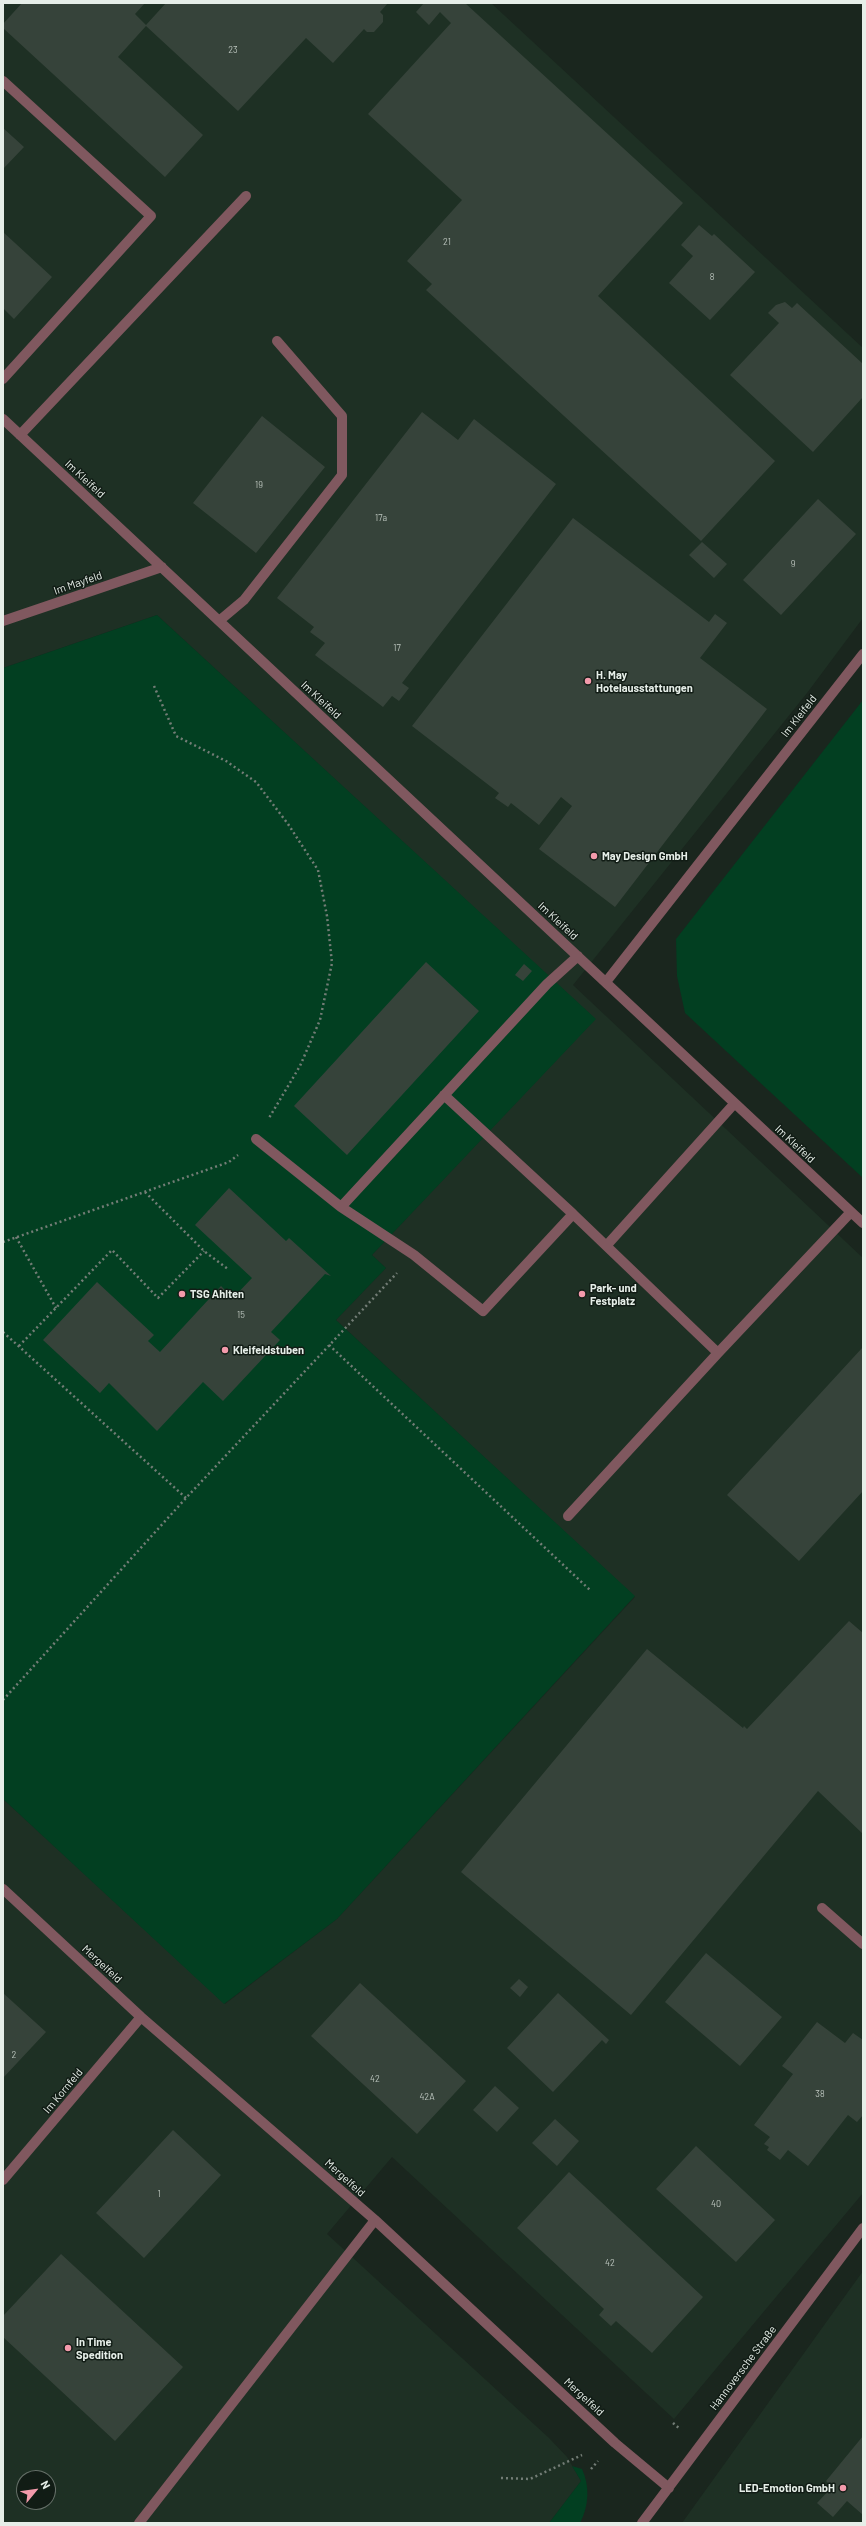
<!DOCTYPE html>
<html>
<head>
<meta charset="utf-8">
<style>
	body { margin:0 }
	#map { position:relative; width:866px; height:2526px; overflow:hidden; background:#1a261e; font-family:Barlow,sans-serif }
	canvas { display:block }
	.frame { position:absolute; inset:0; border:4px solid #e6eee8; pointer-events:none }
	.north { position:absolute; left:16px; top:2470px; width:40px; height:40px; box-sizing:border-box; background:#111c15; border:1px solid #667069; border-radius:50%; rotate:61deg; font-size:11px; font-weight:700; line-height:16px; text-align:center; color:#e6eee8 }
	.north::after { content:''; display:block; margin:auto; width:14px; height:18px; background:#f39aab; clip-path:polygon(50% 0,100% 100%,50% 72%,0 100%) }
</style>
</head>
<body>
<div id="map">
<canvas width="866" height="2526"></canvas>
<div class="frame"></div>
<div class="north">N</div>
</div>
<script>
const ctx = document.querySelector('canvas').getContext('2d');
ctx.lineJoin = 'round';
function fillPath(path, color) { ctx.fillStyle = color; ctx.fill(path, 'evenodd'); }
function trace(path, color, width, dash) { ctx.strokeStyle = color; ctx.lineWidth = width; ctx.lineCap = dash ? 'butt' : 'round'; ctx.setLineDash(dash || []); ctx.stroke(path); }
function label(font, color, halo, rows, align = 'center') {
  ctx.font = font + ' Barlow,sans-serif'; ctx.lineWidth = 3; ctx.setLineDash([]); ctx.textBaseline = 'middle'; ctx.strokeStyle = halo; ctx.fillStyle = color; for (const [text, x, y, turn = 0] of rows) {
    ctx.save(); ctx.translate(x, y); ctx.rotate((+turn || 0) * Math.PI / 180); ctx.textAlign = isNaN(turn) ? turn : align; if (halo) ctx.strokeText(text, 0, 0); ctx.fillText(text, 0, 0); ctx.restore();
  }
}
fillPath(new Path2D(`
	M 3,3 L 491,3 L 863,348 L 863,618 L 807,693 L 573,985 L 863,1258 L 863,2193 L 674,2419 L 392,2157 L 327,2234 L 549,2438 L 567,2457 L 581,2481 L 549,2523 L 3,2523 L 3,1799 L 225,2004 L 337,1919 L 635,1597 L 336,1320 L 386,1268 L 372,1255 L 595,1019 L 157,615 L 3,668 ZM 24,2478 L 48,2478 L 48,2502 L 24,2502 Z
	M 863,2271 L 863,2523 L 682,2523 Z`), '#1e3024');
fillPath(new Path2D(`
	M 157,615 L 596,1019 L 372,1255 L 386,1268 L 336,1320 L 635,1596 L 337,1919 L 224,2004 L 3,1799 L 3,668 Z
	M 863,700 L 863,1178 L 685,1013 L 677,976 L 676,939 Z
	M 572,2466 L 582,2469 C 590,2486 589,2506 580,2523 L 549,2523 L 581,2481 Z`), '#023f21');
fillPath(new Path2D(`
	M 22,3 L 145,3 L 135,14 L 146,25 L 166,3 L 388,3 L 380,12 L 383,15 L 383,22 L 374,32 L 367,32 L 364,29 L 333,63 L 306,38 L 238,111 L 146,26 L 118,57 L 203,135 L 165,177 L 3,28 L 3,24 Z
	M 424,3 L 465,3 L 683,203 L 598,296 L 775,461 L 701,541 L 426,290 L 432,284 L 407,261 L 462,200 L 368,114 L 451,23 L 440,12 L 429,25 L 416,12 Z
	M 3,128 L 24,147 L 3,169 Z
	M 699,225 L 712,236 L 714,234 L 755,272 L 710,320 L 669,283 L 693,256 L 681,245 Z
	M 3,232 L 52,277 L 14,319 L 3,308 Z
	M 785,302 L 792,308 L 797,303 L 863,364 L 863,397 L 813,452 L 730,375 L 779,323 L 768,313 L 776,305 Z
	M 422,412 L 458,440 L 474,419 L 556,484 L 402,683 L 409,688 L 399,701 L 392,696 L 383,707 L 315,655 L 325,643 L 310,632 L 314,627 L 277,598 Z
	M 262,416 L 325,467 L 256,553 L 193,503 Z
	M 818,499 L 856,534 L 781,615 L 743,580 Z
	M 573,518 L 709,622 L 715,614 L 727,623 L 700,658 L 767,709 L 615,907 L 539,849 L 572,806 L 561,797 L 539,825 L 511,803 L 508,807 L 495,798 L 499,793 L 412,726 Z
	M 702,542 L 727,564 L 714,578 L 689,555 Z
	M 426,962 L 479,1011 L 347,1155 L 294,1106 Z
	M 524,964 L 532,971 L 523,981 L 515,975 Z
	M 229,1188 L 286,1241 L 289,1238 L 331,1276 L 325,1274 L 271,1332 L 280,1340 L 223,1401 L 203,1382 L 157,1431 L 109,1383 L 100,1393 L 43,1340 L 97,1282 L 154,1335 L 148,1341 L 160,1352 L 221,1286 L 233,1298 L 252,1278 L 195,1225 Z
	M 863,1347 L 863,1491 L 799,1561 L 727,1495 Z
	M 849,1621 L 863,1633 L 863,1834 L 818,1791 L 631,2015 L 461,1872 L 647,1649 L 743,1728 L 744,1726 L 747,1729 Z
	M 706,1953 L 782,2017 L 740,2066 L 665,2002 Z
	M 519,1979 L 528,1987 L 520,1997 L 510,1988 Z
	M 360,1983 L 466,2081 L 417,2134 L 311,2036 Z
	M 3,1993 L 46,2032 L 3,2078 Z
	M 558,1993 L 609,2040 L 606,2044 L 602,2040 L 553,2092 L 507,2048 Z
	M 817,2022 L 845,2043 L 853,2033 L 863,2040 L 863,2115 L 857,2122 L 848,2115 L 808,2166 L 788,2150 L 780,2160 L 767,2150 L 769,2147 L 764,2144 L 770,2137 L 754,2125 L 793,2074 L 782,2066 Z
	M 495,2086 L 519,2108 L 497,2132 L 473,2110 Z
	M 555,2119 L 579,2141 L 557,2166 L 532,2143 Z
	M 173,2130 L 221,2175 L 144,2258 L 96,2213 Z
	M 696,2146 L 775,2220 L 736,2262 L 656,2189 Z
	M 569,2172 L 703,2297 L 652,2353 L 616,2321 L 611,2326 L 599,2315 L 604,2309 L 517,2228 Z
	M 61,2254 L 183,2367 L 115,2441 L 3,2337 L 3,2316 Z
	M 863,2436 L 863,2515 L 847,2501 L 833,2517 L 817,2503 L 832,2487 L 826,2481 Z`), '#36433a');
trace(new Path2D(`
	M 154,686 L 176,736 L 226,761 L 256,782 L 288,824 L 318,870 L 327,916 L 332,963 L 320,1020 L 300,1066 L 269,1118
	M 145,1192 L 204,1251 L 228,1269
	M 16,1237 L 56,1308
	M 3,1242 L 229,1162 L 238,1155
	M 3,1332 L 186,1498
	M 329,1345 L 590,1590
	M 19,1346 L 112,1250 L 158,1298 L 204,1251
	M 3,1700 L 186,1498 L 397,1273
	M 673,2423 L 680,2429
	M 591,2469 L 598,2461
	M 501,2478 L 530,2479 L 582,2455`), '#737d76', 2.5, [2, 3]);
trace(new Path2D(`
	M 3,81 L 151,216 L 3,379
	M 3,419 L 863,1223
	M 20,435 L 246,196
	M 3,621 L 162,567
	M 219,621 L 244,600 L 342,475 L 342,416 L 277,341
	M 606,982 L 863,654
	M 444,1095 L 573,1214
	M 256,1139 L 341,1207 L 547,984 L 578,956
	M 341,1207 L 414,1255 L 483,1311 L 573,1214 L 718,1353 L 851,1212
	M 607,1245 L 734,1104
	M 568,1516 L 718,1353
	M 3,1889 L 141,2017 L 375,2220 L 615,2443 L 669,2488
	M 822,1908 L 863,1944
	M 3,2180 L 141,2017
	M 139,2523 L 375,2220
	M 642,2523 L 863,2228`), '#80585f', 10);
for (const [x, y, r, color] of [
	[588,681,4,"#f39aab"],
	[594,856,4,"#f39aab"],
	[182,1294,4,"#f39aab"],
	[582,1294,4,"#f39aab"],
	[225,1350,4,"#f39aab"],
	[68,2348,4,"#f39aab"],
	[843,2488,4,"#f39aab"]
]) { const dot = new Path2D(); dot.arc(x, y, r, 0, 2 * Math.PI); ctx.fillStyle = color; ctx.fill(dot); trace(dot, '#111c15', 1.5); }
label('9px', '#bac3bc', null, [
	["23",233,50],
	["21",447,242],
	["8",712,277],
	["19",259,485],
	["17a",381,518],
	["9",793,564],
	["17",397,648],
	["15",241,1315],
	["2",14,2055],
	["42",375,2079],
	["38",820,2094],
	["42A",427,2097],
	["1",159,2194],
	["40",716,2204],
	["42",610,2263]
]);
label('11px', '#e6eee8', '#111c15', [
	["Im Kleifeld",85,479,43],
	["Im Mayfeld",78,583,-19],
	["Im Kleifeld",321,700,43],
	["Im Kleifeld",799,716,-52],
	["Im Kleifeld",558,921,43],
	["Im Kleifeld",795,1144,43],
	["Mergelfeld",102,1964,43],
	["Im Kornfeld",63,2091,-50],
	["Mergelfeld",345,2178,42],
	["Hannoversche Straße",743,2368,-53],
	["Mergelfeld",584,2397,43]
]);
label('bold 11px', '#e6eee8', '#111c15', [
	["H. May",596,675],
	["Hotelausstattungen",596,688],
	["May Design GmbH",602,856],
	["Park- und",590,1288],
	["Festplatz",590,1301],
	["TSG Ahlten",190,1294],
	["Kleifeldstuben",233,1350],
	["In Time",76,2342],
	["Spedition",76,2355],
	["LED-Emotion GmbH",835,2488,"right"]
], 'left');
</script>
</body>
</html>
